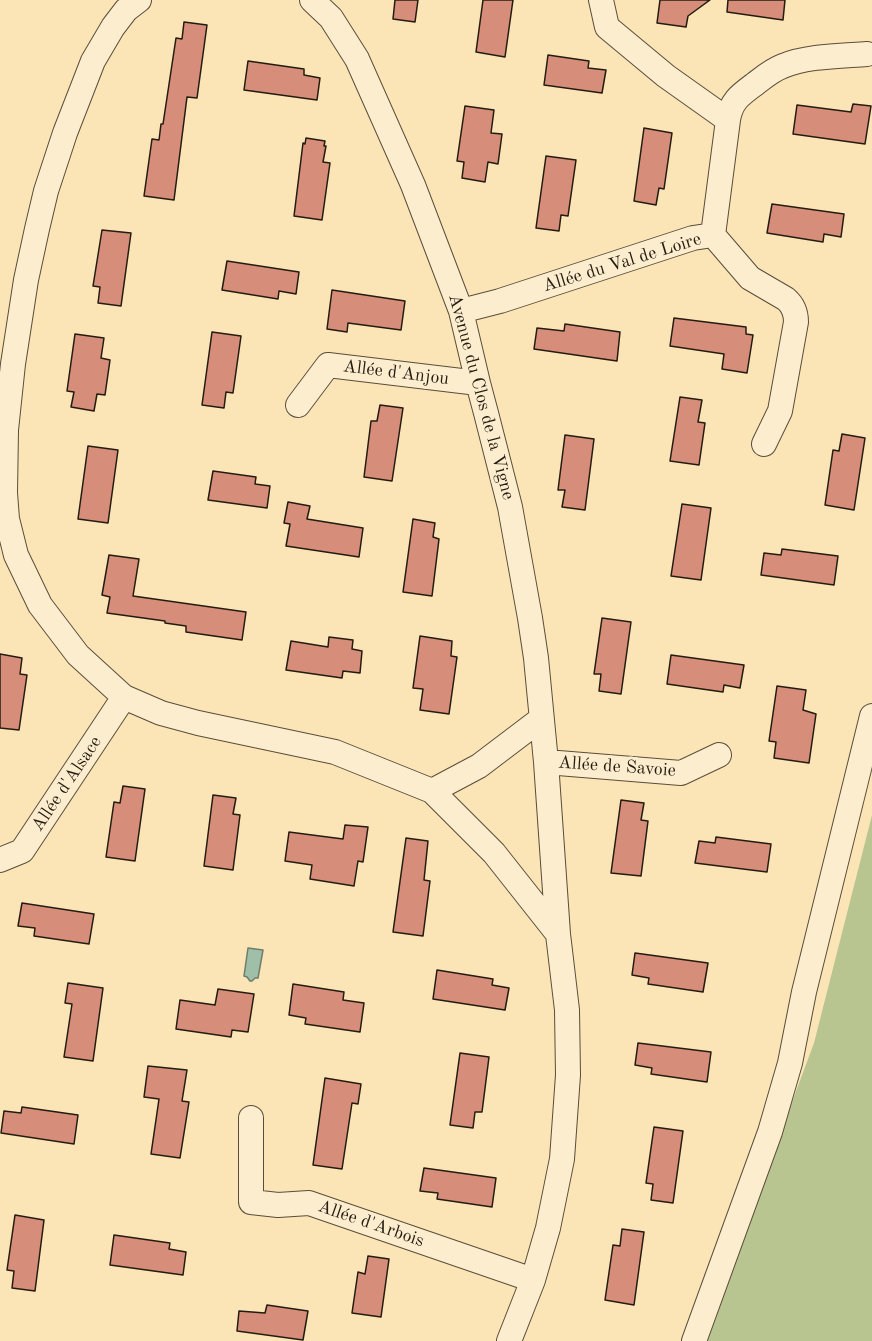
<!DOCTYPE html>
<html>
<head>
<meta charset="utf-8">
<style>
	body { margin:0 }
	canvas { display:block; background:#fbe4b5 }
</style>
</head>
<body>
<canvas width="872" height="1341"></canvas>
<script>
const ctx = document.querySelector('canvas').getContext('2d');
ctx.lineJoin = 'round';
function fillPath(path, color) { ctx.fillStyle = color; ctx.fill(path, 'evenodd'); }
function trace(path, color, width, dash) { ctx.strokeStyle = color; ctx.lineWidth = width; ctx.lineCap = dash ? 'butt' : 'round'; ctx.setLineDash(dash || []); ctx.stroke(path); }
function label(font, color, halo, rows, align = 'center') {
  ctx.font = font + ' "Old Standard TT",serif'; ctx.lineWidth = 6; ctx.setLineDash([]); ctx.textBaseline = 'middle'; ctx.strokeStyle = halo; ctx.fillStyle = color; for (const [text, x, y, turn = 0] of rows) {
    ctx.save(); ctx.translate(x, y); ctx.rotate((+turn || 0) * Math.PI / 180); ctx.textAlign = isNaN(turn) ? turn : align; if (halo) ctx.strokeText(text, 0, 0); ctx.fillText(text, 0, 0); ctx.restore();
  }
}
fillPath(new Path2D(`
	M 872,815 L 872,1341 L 703,1341 L 814,1043 Z`), '#b9c591');
const water = new Path2D(`
	M 248,948 L 263,950 L 258,978 L 255,978 L 252,981 L 250,981 L 247,977 L 244,976 Z`);
fillPath(water, '#a0bfa8');
trace(water, '#6e7e6c', 1.5);
const building = new Path2D(`
	M 395,0 L 418,0 L 415,22 L 393,19 Z
	M 483,0 L 513,0 L 505,57 L 476,52 Z
	M 660,0 L 710,0 L 688,16 L 686,27 L 657,23 Z
	M 728,0 L 785,0 L 783,20 L 727,12 Z
	M 184,22 L 207,25 L 197,98 L 187,97 L 174,200 L 144,196 L 152,139 L 159,140 L 161,124 L 163,124 L 176,38 L 182,39 Z
	M 548,55 L 589,61 L 588,68 L 606,70 L 602,93 L 544,85 Z
	M 248,61 L 304,69 L 304,75 L 320,78 L 317,100 L 244,90 Z
	M 853,104 L 871,106 L 865,144 L 793,134 L 797,105 L 851,112 Z
	M 465,106 L 494,110 L 491,133 L 502,134 L 498,164 L 488,162 L 485,182 L 462,178 L 464,162 L 457,161 Z
	M 644,128 L 672,133 L 664,189 L 659,188 L 656,205 L 634,201 Z
	M 306,138 L 325,141 L 324,146 L 326,146 L 323,162 L 330,163 L 322,220 L 294,216 L 303,143 L 305,144 Z
	M 546,156 L 576,160 L 568,216 L 561,215 L 559,231 L 536,228 Z
	M 772,204 L 844,214 L 841,237 L 824,234 L 823,242 L 767,233 Z
	M 102,230 L 131,233 L 121,306 L 98,303 L 100,287 L 93,286 Z
	M 227,261 L 299,272 L 296,294 L 279,291 L 278,299 L 222,290 Z
	M 332,290 L 405,301 L 401,330 L 348,323 L 347,332 L 327,329 Z
	M 674,318 L 746,327 L 746,334 L 753,335 L 747,373 L 722,369 L 724,354 L 670,346 Z
	M 565,324 L 620,332 L 617,361 L 534,349 L 537,328 L 564,331 Z
	M 212,332 L 241,336 L 233,393 L 226,392 L 224,408 L 202,405 Z
	M 75,334 L 104,338 L 101,358 L 110,360 L 105,395 L 97,394 L 94,411 L 71,407 L 74,392 L 67,391 Z
	M 680,397 L 702,400 L 698,422 L 705,423 L 699,465 L 670,461 Z
	M 380,405 L 403,408 L 392,481 L 364,477 L 371,421 L 377,421 Z
	M 842,434 L 865,438 L 854,510 L 825,505 L 833,450 L 839,451 Z
	M 565,435 L 594,439 L 585,510 L 562,507 L 565,490 L 558,490 Z
	M 88,446 L 118,450 L 108,523 L 78,519 Z
	M 213,471 L 256,477 L 255,484 L 270,486 L 267,508 L 208,500 Z
	M 288,502 L 310,506 L 307,519 L 363,528 L 359,557 L 286,546 L 290,524 L 284,523 Z
	M 682,504 L 711,508 L 701,580 L 671,576 Z
	M 413,519 L 435,523 L 433,537 L 439,539 L 432,596 L 403,592 Z
	M 782,549 L 838,556 L 834,585 L 761,575 L 764,553 L 781,555 Z
	M 109,555 L 139,559 L 133,596 L 246,612 L 242,640 L 186,632 L 186,626 L 165,623 L 165,621 L 107,613 L 110,597 L 102,595 Z
	M 602,618 L 631,622 L 621,694 L 599,691 L 601,674 L 594,674 Z
	M 420,636 L 452,641 L 451,656 L 457,657 L 449,714 L 420,710 L 423,689 L 413,688 Z
	M 329,637 L 353,640 L 352,649 L 362,651 L 360,673 L 343,671 L 342,678 L 286,670 L 291,641 L 328,647 Z
	M 0,654 L 22,658 L 20,674 L 27,675 L 19,730 L 0,728 Z
	M 671,655 L 744,665 L 740,688 L 724,685 L 723,692 L 667,684 Z
	M 777,686 L 806,690 L 803,710 L 816,714 L 809,763 L 774,758 L 776,742 L 769,741 Z
	M 123,786 L 145,789 L 135,861 L 106,857 L 114,802 L 120,803 Z
	M 213,795 L 236,798 L 233,814 L 240,815 L 233,870 L 204,866 Z
	M 621,800 L 644,803 L 641,820 L 648,821 L 641,876 L 611,873 Z
	M 345,825 L 368,827 L 363,862 L 358,861 L 354,886 L 310,879 L 312,865 L 285,861 L 289,832 L 343,839 Z
	M 716,837 L 771,844 L 767,872 L 695,863 L 699,841 L 715,843 Z
	M 406,838 L 428,841 L 424,880 L 430,881 L 423,936 L 393,932 Z
	M 22,903 L 94,914 L 89,944 L 34,936 L 35,928 L 18,926 Z
	M 635,953 L 708,963 L 703,992 L 648,984 L 649,978 L 632,975 Z
	M 437,970 L 493,979 L 492,985 L 509,988 L 505,1010 L 433,999 Z
	M 68,983 L 103,988 L 93,1061 L 64,1057 L 72,1004 L 65,1003 Z
	M 293,984 L 344,992 L 343,1000 L 364,1003 L 360,1032 L 305,1024 L 306,1018 L 289,1015 Z
	M 218,989 L 254,994 L 248,1032 L 232,1030 L 231,1037 L 176,1029 L 180,1000 L 215,1005 Z
	M 638,1043 L 711,1052 L 707,1082 L 651,1074 L 652,1068 L 635,1065 Z
	M 460,1053 L 489,1057 L 482,1112 L 475,1112 L 473,1128 L 450,1125 Z
	M 148,1066 L 187,1070 L 182,1101 L 189,1102 L 180,1158 L 151,1154 L 159,1099 L 144,1097 Z
	M 325,1078 L 361,1084 L 358,1104 L 352,1103 L 342,1169 L 313,1165 Z
	M 22,1107 L 78,1115 L 74,1144 L 1,1133 L 4,1111 L 21,1113 Z
	M 654,1127 L 683,1131 L 673,1203 L 651,1200 L 653,1184 L 646,1183 Z
	M 424,1168 L 496,1178 L 492,1207 L 437,1199 L 438,1193 L 420,1191 Z
	M 15,1215 L 44,1220 L 35,1291 L 12,1288 L 14,1271 L 7,1270 Z
	M 622,1229 L 644,1232 L 634,1305 L 605,1300 L 613,1245 L 620,1246 Z
	M 114,1235 L 170,1243 L 169,1249 L 186,1252 L 183,1275 L 110,1265 Z
	M 368,1256 L 389,1259 L 381,1317 L 352,1313 L 358,1272 L 365,1274 Z
	M 267,1305 L 308,1311 L 303,1340 L 237,1331 L 239,1311 L 265,1313 Z`);
fillPath(building, '#d68d7a');
trace(building, '#241c11', 1.5);
const minor = new Path2D(`
	M 139,0 L 126,10 L 113,27 L 93,61 L 65,133 L 46,191 L 37,229 L 26,280 L 13,364 L 6,430 L 5,493 L 7,519 L 16,555 L 40,605 L 78,655 L 124,697 L 161,713 L 198,723 L 335,752 L 432,791 L 479,766 L 541,719
	M 312,0 L 331,18 L 357,59 L 413,185 L 461,311 L 478,383 L 486,413 L 510,507 L 530,618 L 536,658 L 546,762 L 558,934 L 567,1010 L 568,1075 L 562,1159 L 548,1228 L 533,1280 L 509,1341
	M 601,0 L 607,27 L 666,76 L 728,120
	M 713,235 L 728,120 C 731,101 740,95 755,84 C 764,77 772,70 783,66 C 807,56 840,56 867,54
	M 461,311 L 500,301 L 693,238 L 713,235 L 750,278 L 786,299 C 793,305 796,313 796,322 L 780,411 L 764,444
	M 298,405 L 328,365 L 478,383
	M 546,762 L 681,773 L 719,755
	M 432,791 L 494,853 L 558,934
	M 0,860 L 22,851 L 124,697
	M 251,1118 L 251,1202 L 278,1205 L 309,1203 L 533,1280
	M 694,1341 L 770,1132 L 790,1063 L 804,992 L 872,716`);
trace(minor, '#5a4e3a', 26);
trace(minor, '#fcedcf', 24);
label('18px', '#241c11', '#fcedcf', [
	["Allée du Val de Loire",622,263,-17],
	["Allée d'Anjou",396,373,7],
	["Avenue du Clos de la Vigne",481,397,75],
	["Allée de Savoie",617,767,4],
	["Allée d'Alsace",67,784,-56],
	["Allée d'Arbois",371,1224,19]
]);
</script>
</body>
</html>
